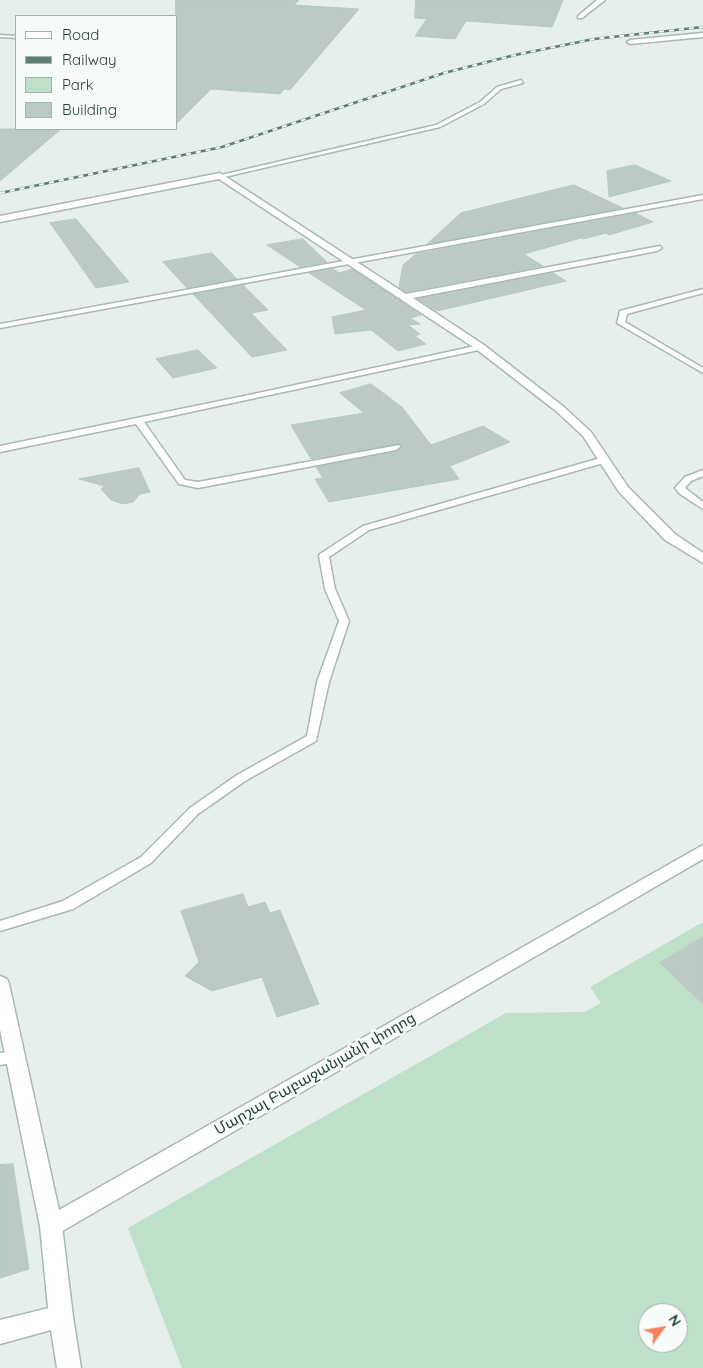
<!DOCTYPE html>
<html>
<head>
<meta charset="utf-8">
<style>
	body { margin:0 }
	#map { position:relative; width:703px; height:1368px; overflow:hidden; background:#e6efeb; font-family:Quicksand,sans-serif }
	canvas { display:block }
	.legend { position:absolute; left:15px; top:15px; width:162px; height:115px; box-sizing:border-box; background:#f7fbf9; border:1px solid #a3b1ad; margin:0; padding:6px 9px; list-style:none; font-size:15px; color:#24423a }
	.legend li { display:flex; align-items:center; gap:10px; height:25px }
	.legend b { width:25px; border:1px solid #a3b1ad }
	.north { position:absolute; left:638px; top:1303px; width:50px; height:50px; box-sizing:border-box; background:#f7fbf9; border:1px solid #a3b1ad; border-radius:50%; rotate:58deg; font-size:14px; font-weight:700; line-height:20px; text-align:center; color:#24423a }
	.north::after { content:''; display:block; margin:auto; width:18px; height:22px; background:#f4845f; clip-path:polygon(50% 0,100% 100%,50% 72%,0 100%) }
</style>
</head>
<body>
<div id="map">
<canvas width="703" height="1368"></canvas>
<ul class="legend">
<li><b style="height:6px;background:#fff"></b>Road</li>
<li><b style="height:6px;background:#5f7d75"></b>Railway</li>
<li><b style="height:14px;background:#bfe0c8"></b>Park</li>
<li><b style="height:14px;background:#bbcac4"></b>Building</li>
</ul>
<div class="north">N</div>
</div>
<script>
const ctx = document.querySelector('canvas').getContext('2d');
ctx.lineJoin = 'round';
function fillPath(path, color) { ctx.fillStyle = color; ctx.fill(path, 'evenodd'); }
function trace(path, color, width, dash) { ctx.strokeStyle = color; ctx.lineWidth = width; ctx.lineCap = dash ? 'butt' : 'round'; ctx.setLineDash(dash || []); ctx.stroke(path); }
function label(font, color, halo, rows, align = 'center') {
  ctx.font = font + ' Quicksand,"Noto Sans Armenian",sans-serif'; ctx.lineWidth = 5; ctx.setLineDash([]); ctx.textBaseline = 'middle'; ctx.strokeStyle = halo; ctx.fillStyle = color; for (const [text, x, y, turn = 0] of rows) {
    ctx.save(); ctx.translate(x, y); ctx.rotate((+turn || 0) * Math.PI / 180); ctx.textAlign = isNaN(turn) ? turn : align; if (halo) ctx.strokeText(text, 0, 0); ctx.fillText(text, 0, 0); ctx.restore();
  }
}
fillPath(new Path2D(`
	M 703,922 L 703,1368 L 182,1368 L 128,1228 L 506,1013 L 585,1012 L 601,1003 L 590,987 ZM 648,1313 L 678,1313 L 678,1343 L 648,1343 Z`), '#bfe0c8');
const building = new Path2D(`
	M 176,0 L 299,0 L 294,5 L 359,9 L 290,90 L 284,89 L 280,94 L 211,89 L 176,124 Z
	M 416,0 L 563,0 L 552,27 L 466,21 L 455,39 L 415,36 L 427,19 L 415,18 Z
	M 0,129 L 61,129 L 0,181 Z
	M 635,165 L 671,181 L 609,197 L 607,171 Z
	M 574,185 L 623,208 L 427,244 L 461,213 Z
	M 635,213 L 653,222 L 609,235 L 606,233 L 583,239 L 581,238 L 524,254 L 543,266 L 406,292 L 399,287 L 403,265 L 416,254 Z
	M 76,219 L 129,282 L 96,288 L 50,223 Z
	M 303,239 L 327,262 L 300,267 L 267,245 Z
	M 212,253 L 237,279 L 187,288 L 163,262 Z
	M 334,269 L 339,273 L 352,269 L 421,315 L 410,318 L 420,324 L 408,325 L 420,334 L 415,336 L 426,344 L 398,351 L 371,330 L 335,334 L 332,317 L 366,310 L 309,273 Z
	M 553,273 L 566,281 L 437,311 L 418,299 Z
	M 243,285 L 268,310 L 251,313 L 287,350 L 252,357 L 193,294 Z
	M 198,350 L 217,368 L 173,378 L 156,359 Z
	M 371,384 L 402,407 L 431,445 L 483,426 L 510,442 L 450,466 L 459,479 L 329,502 L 315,479 L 323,478 L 316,467 L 396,452 L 402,447 L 401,444 L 311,459 L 291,425 L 364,413 L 340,393 Z
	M 139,468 L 150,492 L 140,494 L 133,502 L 123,504 L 111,500 L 101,489 L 104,486 L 79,479 Z
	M 243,894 L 248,907 L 265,902 L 270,913 L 280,910 L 319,1004 L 277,1017 L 262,977 L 212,991 L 185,976 L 199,962 L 181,911 Z
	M 703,937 L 703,1004 L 660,963 Z
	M 13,1164 L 29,1269 L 0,1278 L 0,1165 Z`);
fillPath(building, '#bbcac4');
trace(building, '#b8c9c2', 1);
const lane = new Path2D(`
	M 0,35 L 16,36 L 16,38 L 0,37 Z
	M 521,80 L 523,83 L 501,89 L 484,104 L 440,127 L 220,178 L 217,176 L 436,125 L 480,102 L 497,87 Z
	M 703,195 L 703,199 L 0,328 L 0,324 Z
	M 703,289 L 703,293 L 627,314 L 625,322 L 703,368 L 703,373 L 617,323 L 620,311 Z
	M 480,345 L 483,345 L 483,349 L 144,422 L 185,480 L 198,482 L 399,445 L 400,447 L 396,450 L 198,488 L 179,484 L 136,424 L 0,452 L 0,446 L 249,395 Z
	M 604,457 L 609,460 L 607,462 L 369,530 L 329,557 L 335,589 L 349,621 L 329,682 L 316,741 L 245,781 L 198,814 L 151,863 L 73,909 L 0,931 L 0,921 L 63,901 L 141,857 L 190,808 L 237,775 L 307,736 L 317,682 L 339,621 L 325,589 L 319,556 L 320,554 L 363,526 Z
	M 703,470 L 703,476 L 691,481 L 685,488 L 703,502 L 703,509 L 680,494 L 675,488 L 685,477 Z
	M 14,1052 L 19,1054 L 21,1058 L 19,1062 L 0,1065 L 0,1053 Z`);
const street = new Path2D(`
	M 597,0 L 605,0 L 582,18 L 578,18 L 578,16 Z
	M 703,33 L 703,37 L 630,44 L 627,42 L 630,40 Z
	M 220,173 L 406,294 L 660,246 L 662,248 L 657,251 L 413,298 L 484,345 L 564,407 L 591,432 L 628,487 L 675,534 L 703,553 L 703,563 L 665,540 L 619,492 L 583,436 L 556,411 L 476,349 L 219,179 L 0,222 L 0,216 Z
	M 703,845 L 703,859 L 59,1233 L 51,1236 L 43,1233 L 40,1226 L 0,1030 L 0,976 L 7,979 L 9,984 L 59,1210 Z
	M 61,1305 L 69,1309 L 73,1317 L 69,1325 L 0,1344 L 0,1320 Z`);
const secondary = new Path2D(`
	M 51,1216 L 59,1219 L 62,1226 L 73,1317 L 81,1368 L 57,1368 L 49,1317 L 40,1226 L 43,1219 Z`);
trace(lane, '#a8b8b2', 3);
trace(street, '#a8b8b2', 3);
trace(secondary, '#a4bbb3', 3);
fillPath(lane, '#fff');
fillPath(street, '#fff');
fillPath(secondary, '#fff');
const rail = new Path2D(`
	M 0,193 L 222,147 L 444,73 L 515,55 L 594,39 L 703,27`);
trace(rail, '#5f7d75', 2.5);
trace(rail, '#f7fbf9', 2, [5]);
label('15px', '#24423a', '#f7fbf9', [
	["Մարշալ Բաբաջանյանի փողոց",315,1074,-30]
]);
</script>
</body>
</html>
